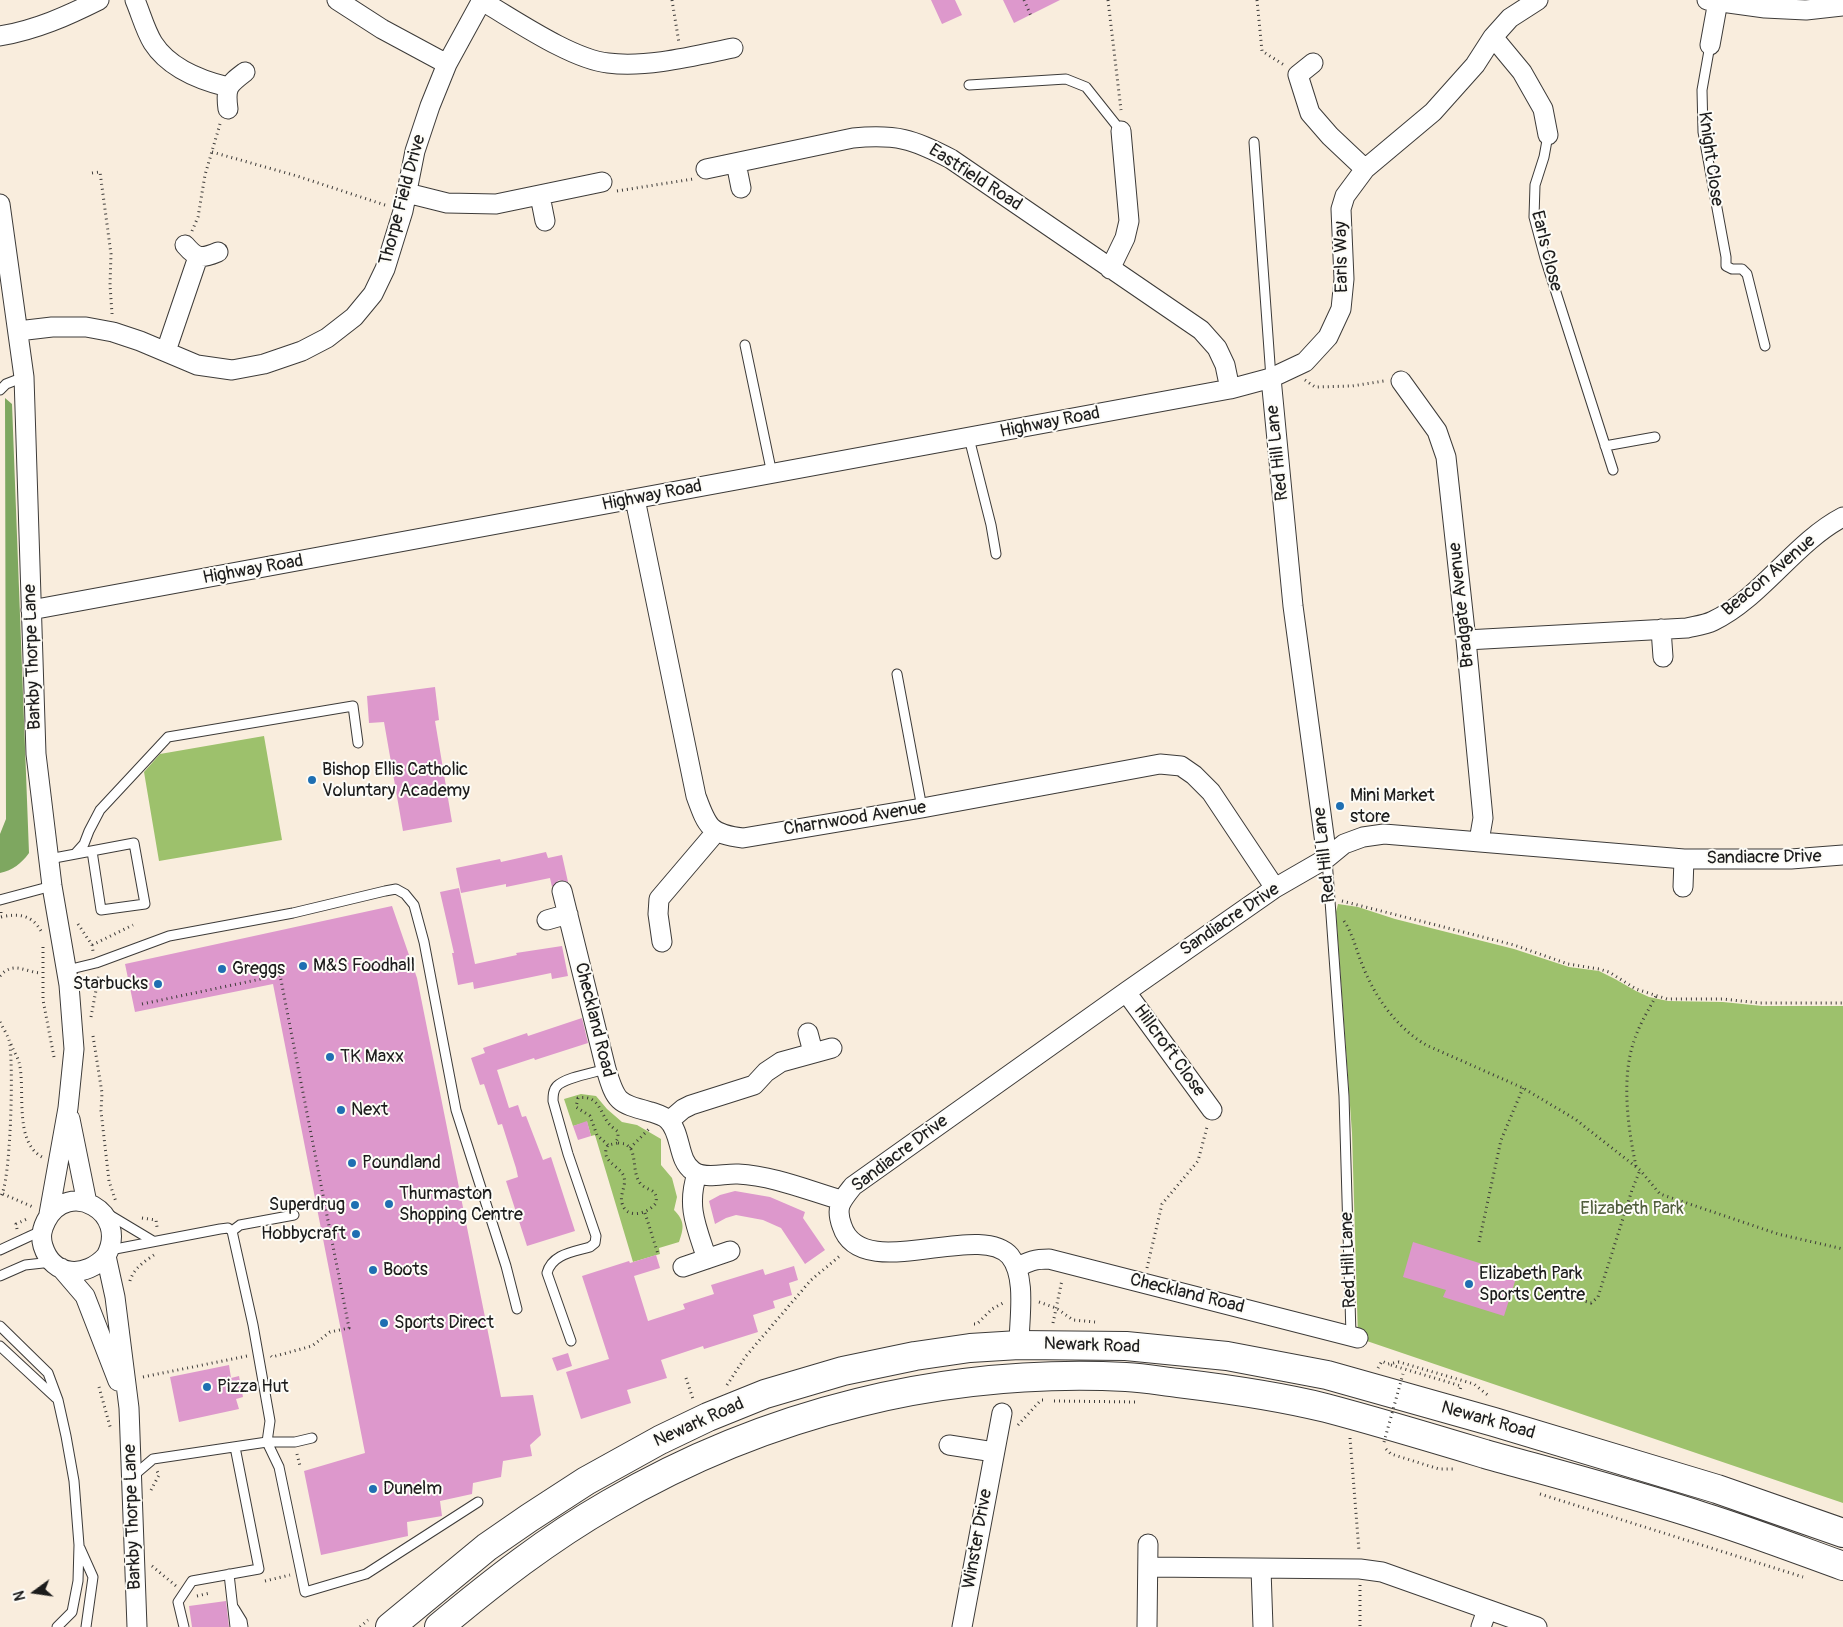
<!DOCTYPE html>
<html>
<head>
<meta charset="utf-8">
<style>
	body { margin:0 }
	#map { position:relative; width:1843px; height:1627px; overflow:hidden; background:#f9eddd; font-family:Pangolin,sans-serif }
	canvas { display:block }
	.north { position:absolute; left:10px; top:1567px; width:50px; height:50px; -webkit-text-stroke:4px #fdfcf7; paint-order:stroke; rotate:256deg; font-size:14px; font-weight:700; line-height:20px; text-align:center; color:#1c1c1c }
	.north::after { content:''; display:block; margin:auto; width:18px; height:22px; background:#1c1c1c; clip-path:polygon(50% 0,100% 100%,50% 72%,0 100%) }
</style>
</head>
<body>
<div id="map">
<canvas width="1843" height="1627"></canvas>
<div class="north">N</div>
</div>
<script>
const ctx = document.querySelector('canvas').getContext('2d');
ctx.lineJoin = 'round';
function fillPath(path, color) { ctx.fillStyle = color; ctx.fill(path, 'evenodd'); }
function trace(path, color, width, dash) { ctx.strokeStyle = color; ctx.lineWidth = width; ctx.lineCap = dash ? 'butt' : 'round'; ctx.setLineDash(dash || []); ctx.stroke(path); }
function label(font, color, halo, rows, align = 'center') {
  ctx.font = font + ' Pangolin,sans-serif'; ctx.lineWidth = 4; ctx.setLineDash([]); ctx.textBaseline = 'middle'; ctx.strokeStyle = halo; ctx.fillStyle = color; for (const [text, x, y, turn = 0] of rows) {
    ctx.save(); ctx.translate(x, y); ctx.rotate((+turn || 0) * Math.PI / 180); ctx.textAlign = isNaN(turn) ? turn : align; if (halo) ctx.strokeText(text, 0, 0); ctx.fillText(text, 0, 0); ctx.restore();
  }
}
fillPath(new Path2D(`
	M 264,736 L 282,840 L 159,861 L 144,772 L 160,754 Z
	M 1338,904 L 1358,907 L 1395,919 L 1514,949 L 1569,967 L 1599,971 L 1615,979 L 1636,991 L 1649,997 L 1668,1001 L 1723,1002 L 1762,1006 L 1843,1006 L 1843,1503 L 1358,1338 L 1352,1133 L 1336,912 Z
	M 581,1094 L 596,1096 L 607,1109 L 622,1122 L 637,1125 L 661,1139 L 661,1165 L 672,1178 L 677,1197 L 674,1210 C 685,1221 684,1228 679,1242 L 659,1248 L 660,1254 L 633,1262 L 595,1135 L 591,1136 L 587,1122 L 573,1126 L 564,1099 Z`), '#9dc16c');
fillPath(new Path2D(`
	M 5,398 L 12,404 L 29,853 C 21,864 13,870 0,873 L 0,834 L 6,819 Z`), '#7ea760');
fillPath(new Path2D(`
	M 931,0 L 955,0 L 962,15 L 942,24 Z
	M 1003,0 L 1060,0 L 1014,23 Z
	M 435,687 L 439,720 L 435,721 L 452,822 L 403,831 L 384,722 L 369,723 L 367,696 Z
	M 546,852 L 548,858 L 562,855 L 568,882 L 559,880 L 552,887 L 550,878 L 506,887 L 506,884 L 461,893 L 456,868 L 500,859 L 501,862 Z
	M 459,888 L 475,964 L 517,955 L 516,953 L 562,946 L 568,976 L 552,979 L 551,973 L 474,989 L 473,982 L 458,985 L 452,953 L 454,953 L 440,892 Z
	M 392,906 L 417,978 L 501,1397 L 533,1395 L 541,1435 L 530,1445 L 532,1456 L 503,1461 L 501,1477 L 473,1483 L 472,1494 L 440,1501 L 442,1516 L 407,1522 L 408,1536 L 321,1555 L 304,1471 L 365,1453 L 273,984 L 135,1012 L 125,964 Z
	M 582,1018 L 588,1043 L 535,1060 L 534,1058 L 497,1070 L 509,1108 L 518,1105 L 522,1117 L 526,1116 L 543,1160 L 551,1157 L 575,1231 L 527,1246 L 506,1181 L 518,1177 L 516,1168 L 502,1124 L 498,1125 L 484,1084 L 480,1085 L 471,1058 L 485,1053 L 483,1048 L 527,1033 L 528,1036 Z
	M 587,1121 L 591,1136 L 578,1140 L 573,1126 Z
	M 735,1191 L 770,1197 L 805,1212 L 803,1218 L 825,1250 L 805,1264 L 781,1228 L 763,1220 L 736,1215 L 726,1218 L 715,1224 L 709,1201 L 720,1195 Z
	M 1413,1242 L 1517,1275 L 1504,1316 L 1443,1297 L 1446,1290 L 1403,1277 Z
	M 656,1255 L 660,1268 L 634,1276 L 648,1321 L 685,1309 L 683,1304 L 714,1294 L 711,1285 L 763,1269 L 765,1275 L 794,1266 L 798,1280 L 789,1283 L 792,1295 L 773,1301 L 775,1308 L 753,1315 L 758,1332 L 704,1349 L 703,1346 L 661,1360 L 667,1378 L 627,1390 L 631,1403 L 581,1419 L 566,1372 L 609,1359 L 582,1276 L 629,1261 L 630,1263 Z
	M 568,1353 L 572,1366 L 557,1371 L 552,1358 Z
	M 229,1365 L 231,1378 L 239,1376 L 243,1397 L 236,1399 L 239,1409 L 179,1422 L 170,1377 Z
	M 226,1601 L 229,1627 L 192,1627 L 189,1606 Z`), '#dd98cc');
const lane = new Path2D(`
	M 1710,45 L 1702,90 L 1703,132 L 1726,257 L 1726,266 L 1732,269 L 1742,269 L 1747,274 L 1765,346
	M 969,85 L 1066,79 L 1086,87 L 1121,131
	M 1548,135 L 1544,157 L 1535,185 L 1534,217 L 1545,258 L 1613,470
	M 1254,142 L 1271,378
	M 745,345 L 772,474
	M 0,390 L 6,384 L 24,377
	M 969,438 L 991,525 L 996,554
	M 1605,446 L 1655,437
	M 897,674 L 922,808
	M 75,854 L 84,844 L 89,831 L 100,810 L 168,737 L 353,706 L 358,743
	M 49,859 L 134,843 L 145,904 L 101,910 L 92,851
	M 1327,859 L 1344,1096 L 1351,1335
	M 0,900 L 52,886
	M 67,970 L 96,963 L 169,936 L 293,913 L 385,891 L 396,889 L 405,894 L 414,905 L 424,942 L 456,1110 L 506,1266 L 517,1309
	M 108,1214 L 153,1241
	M 232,1231 L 253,1325 L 270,1421 L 267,1442 L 295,1442 L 312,1438
	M 0,1250 L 41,1231
	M 110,1250 L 220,1229 L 228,1228 L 232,1231 L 240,1225 L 294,1215
	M 0,1276 L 25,1265 L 52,1262
	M 0,1326 L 48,1373 L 58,1400 L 66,1436 L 74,1481 L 79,1545 L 78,1581 L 72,1612 L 57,1627
	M 571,1341 L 547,1273 C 552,1254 573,1252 590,1247 L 595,1243 L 596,1236 L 568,1154 L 553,1101 C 553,1096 553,1090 557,1086 C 566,1077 593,1073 606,1069
	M 0,1346 L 56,1398
	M 133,1476 L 153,1459 L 267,1442 L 279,1467 L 305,1592 L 366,1574 L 478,1502
	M 80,1548 L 93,1577 L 86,1627
	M 229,1574 L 235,1627
	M 234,1608 L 242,1621 L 243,1627
	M 184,1627 L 178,1602 L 192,1581 L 259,1569 L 235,1447`);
const street = new Path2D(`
	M 135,0 C 141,14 145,30 153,43 C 169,68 199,80 228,87
	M 337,0 L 382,29 L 447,64
	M 1707,0 L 1765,8 L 1806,10 L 1843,6
	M 482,1 C 515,20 571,59 608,63 C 647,68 694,56 733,48
	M 0,36 C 36,30 67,16 99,0
	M 1493,37 L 1522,72 L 1543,109 L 1548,135
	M 1710,45 L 1718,1
	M 1313,63 L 1298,75 L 1310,113 L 1330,136 L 1365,169
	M 228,109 C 225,87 228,85 245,72
	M 736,163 L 741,188
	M 706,169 L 853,138 C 896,134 913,139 951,159 L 1201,330 L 1217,348 L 1225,365 L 1230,389
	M 407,193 L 447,203 L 496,204 L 602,182
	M 540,196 L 545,221
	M 0,204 L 24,377 L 36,754 L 52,886 L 69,985 L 74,1049 L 68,1108 L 49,1214
	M 185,245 C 197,259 201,259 218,252
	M 1110,269 L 1125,238 L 1129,221 L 1121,131
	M 18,331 L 52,327 L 86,327 L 113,332 L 140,341 L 197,365 L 232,370 L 264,364 L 302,351 L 327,338 L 354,317 L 373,294 L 385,269 L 403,211 L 415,151 L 430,106 L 447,64 L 482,0
	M 166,351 L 198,257
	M 1271,378 L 1293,606 L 1327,858
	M 1401,381 L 1437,431 L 1446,457 L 1466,640 L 1483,818 L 1479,841
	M 635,499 L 696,796 C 707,826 709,834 743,838 L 922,808 L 1160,764 L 1181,766 L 1194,775 L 1211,792 L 1275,888
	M 31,610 L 1230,389 L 1271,378 L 1305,362 L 1328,337 L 1341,309 L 1344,279 L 1341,209 L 1345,196 L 1365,169 L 1433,112 L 1475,65 L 1493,37 L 1510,18 L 1538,0
	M 1661,629 L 1663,657
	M 1466,640 L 1687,628 C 1695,626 1705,625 1713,621 C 1761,598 1795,542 1843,517
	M 1683,887 L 1684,859
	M 562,891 L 606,1069 C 616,1103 618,1103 651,1112 C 657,1114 664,1116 668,1120 C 682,1133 677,1160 693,1171 C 704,1180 725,1173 738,1174 C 774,1176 807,1190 841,1200
	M 547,920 L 568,914
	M 662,942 L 658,914 L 659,899 L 716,832
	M 1126,992 L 1212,1110
	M 808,1033 L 813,1052
	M 70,1119 L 87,1203
	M 669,1121 L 683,1109 L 691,1105 L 754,1085 L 766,1072 L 781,1062 L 832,1048
	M 697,1174 C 686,1207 697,1228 707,1259
	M 106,1256 C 86,1278 53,1278 43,1246 C 40,1236 42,1229 46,1221 C 68,1178 130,1212 106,1256 L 115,1297 L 129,1408 L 137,1627
	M 683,1267 L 730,1251
	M 61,1268 L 85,1296 L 118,1381
	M 1017,1268 C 1028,1261 1036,1259 1049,1259 L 1358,1338
	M 1019,1345 C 1019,1319 1027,1277 1010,1256 C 979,1220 861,1285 842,1226 C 835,1207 841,1201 853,1186 L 1126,992 L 1275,888 L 1327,858 L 1344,844 L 1363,837 L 1384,834 L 1684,859 L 1791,859 L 1843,855
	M 949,1445 L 994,1452
	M 1148,1567 L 1360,1569 L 1382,1572 L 1537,1627
	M 1261,1569 L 1263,1627
	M 962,1627 L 1002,1413
	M 1147,1627 L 1148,1544
	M 1481,1627 L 1487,1610`);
const highway = new Path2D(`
	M 390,1627 L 487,1547 L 529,1518 L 586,1481 L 660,1440 L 708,1417 L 765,1394 L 843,1371 L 915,1356 L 970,1348 L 1019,1345 L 1126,1346 L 1227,1356 L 1327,1375 L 1494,1422 L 1717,1489 L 1843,1533
	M 439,1627 C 493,1582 548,1539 609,1504 C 766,1412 945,1368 1126,1377 C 1144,1378 1161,1381 1178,1383 C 1228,1389 1278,1396 1326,1408 C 1379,1422 1432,1438 1485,1454 C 1557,1474 1630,1493 1701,1516 C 1749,1531 1796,1549 1843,1566`);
trace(lane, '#3d3b39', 11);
trace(street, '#3d3b39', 21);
trace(highway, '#3d3b39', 30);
trace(new Path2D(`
	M 672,0 L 679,43
	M 1024,0 L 1031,16
	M 1108,0 L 1121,110
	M 1257,0 L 1262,51 L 1284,65
	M 212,152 L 297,176 L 388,206
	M 92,173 L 100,172 L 111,254 L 110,285 L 112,314
	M 617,191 L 693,179
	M 192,231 L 198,217 L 205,175 L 220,124
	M 1305,380 L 1315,387 L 1352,386 L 1384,381
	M 1342,901 L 1514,945 L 1568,964 L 1599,969 L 1609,972 L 1636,989 L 1667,999 L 1723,999 L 1760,1003 L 1843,1003
	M 1,912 L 1,917 C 19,913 32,915 41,931
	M 1344,921 C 1353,934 1356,950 1362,964 C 1374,996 1396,1027 1426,1045 L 1523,1088 L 1575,1119 L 1640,1170 L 1660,1194 L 1778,1234 L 1843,1249
	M 78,924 L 92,945 L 93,951
	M 92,945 L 133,925
	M 43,947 L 43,1000 L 54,1057
	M 0,976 C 14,960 26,973 42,973
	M 142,1004 L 280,975 L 349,1328 L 330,1332 L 312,1346 L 272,1357 L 271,1356
	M 91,1017 L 99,974
	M 0,1022 C 3,1028 7,1034 9,1040 C 14,1057 11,1188 0,1197
	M 93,1036 L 102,1093 L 101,1111 L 109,1181 L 116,1202
	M 11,1044 C 13,1050 17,1056 19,1062 C 26,1089 13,1141 42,1157
	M 618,1143 L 626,1144 L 631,1149 C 636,1160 633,1173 640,1183 C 647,1192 658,1187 656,1203 C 648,1214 626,1220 622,1203 C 619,1193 629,1183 622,1173 C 615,1164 600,1159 608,1145 Z
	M 608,1145 L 597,1135 L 590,1116 L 576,1107 L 578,1098 C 601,1094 600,1116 611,1126 C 613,1128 616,1130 618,1132 L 618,1138 L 615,1143
	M 630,1148 L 649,1129
	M 1636,1166 C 1628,1129 1621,1078 1634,1041 C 1639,1025 1648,1011 1656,996
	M 3,1194 L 33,1207
	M 645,1213 L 658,1254
	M 142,1218 L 156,1220 L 157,1227
	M 17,1229 L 16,1224 L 27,1219
	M 1479,1242 L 1501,1140 L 1523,1088
	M 1147,1268 L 1162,1204 L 1198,1161 L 1207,1127
	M 130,1281 C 133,1269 145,1261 154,1255
	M 1581,1300 L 1591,1303 L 1598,1297 L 1632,1190 L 1640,1170
	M 1039,1302 L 1056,1308 L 1073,1320 L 1095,1322
	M 1053,1323 L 1062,1280
	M 974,1324 L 977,1324 L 992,1309 L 1003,1303
	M 1391,1365 L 1461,1386 L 1460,1390
	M 1378,1368 L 1382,1361 L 1388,1364 L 1399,1362 L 1474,1384 L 1490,1397
	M 143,1377 L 247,1356
	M 686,1378 L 693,1399
	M 727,1385 L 746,1356 L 811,1280 L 841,1255
	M 99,1387 L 111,1430
	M 1054,1401 L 1136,1402
	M 1018,1425 L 1041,1400 L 1043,1400
	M 1350,1438 L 1359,1551
	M 1386,1449 L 1391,1454 L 1439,1469 L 1453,1469
	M 297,1454 L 300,1466
	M 151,1490 L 159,1475 L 157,1471
	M 1540,1494 L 1803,1577
	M 152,1566 L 176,1586
	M 265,1581 L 290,1575
	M 1360,1585 L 1360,1627
	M 197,1596 L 210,1593
	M 360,1627 L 368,1620`), '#3d3b39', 3, [1, 4]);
trace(lane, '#fff', 9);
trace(street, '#fff', 19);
trace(highway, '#fff', 28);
trace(new Path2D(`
	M 1384,1442 L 1403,1374`), '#3d3b39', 3, [1, 4]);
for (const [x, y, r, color] of [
	[312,780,5,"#1f6fb2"],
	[1340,806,5,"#1f6fb2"],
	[303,966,5,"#1f6fb2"],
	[222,969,5,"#1f6fb2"],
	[158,984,5,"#1f6fb2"],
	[330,1057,5,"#1f6fb2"],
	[341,1110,5,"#1f6fb2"],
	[352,1163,5,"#1f6fb2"],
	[389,1204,5,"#1f6fb2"],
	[355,1205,5,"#1f6fb2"],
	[356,1234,5,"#1f6fb2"],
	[373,1270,5,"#1f6fb2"],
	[1469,1284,5,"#1f6fb2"],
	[384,1323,5,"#1f6fb2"],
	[207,1387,5,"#1f6fb2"],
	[373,1489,5,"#1f6fb2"]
]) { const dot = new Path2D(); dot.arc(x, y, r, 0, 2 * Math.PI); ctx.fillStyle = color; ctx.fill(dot); trace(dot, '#fdfcf7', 2); }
label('18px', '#1c1c1c', '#fdfcf7', [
	["Knight Close",1710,159,82],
	["Eastfield Road",975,178,33],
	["Thorpe Field Drive",403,200,-75],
	["Earls Close",1546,251,76],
	["Earls Way",1342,257,-91],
	["Highway Road",1050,423,-11],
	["Red Hill Lane",1278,453,-96],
	["Highway Road",652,496,-11],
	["Highway Road",253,570,-10],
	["Beacon Avenue",1769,576,-40],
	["Bradgate Avenue",1462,605,-96],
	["Barkby Thorpe Lane",33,657,-92],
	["Charnwood Avenue",855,819,-9],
	["Red Hill Lane",1325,855,-96],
	["Sandiacre Drive",1764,858,-1],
	["Sandiacre Drive",1230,920,-34],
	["Checkland Road",594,1020,76],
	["Hillcroft Close",1169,1051,54],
	["Sandiacre Drive",900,1154,-37],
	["Red Hill Lane",1349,1260,-92],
	["Checkland Road",1187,1294,14],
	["Newark Road",1092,1346,2],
	["Newark Road",1488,1421,16],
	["Newark Road",699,1423,-24],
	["Barkby Thorpe Lane",133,1517,-92],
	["Winster Drive",978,1539,-80]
]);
label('18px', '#1c1c1c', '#fdfcf7', [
	["Bishop Ellis Catholic",322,770],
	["Voluntary Academy",322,791],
	["Mini Market",1350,796],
	["store",1350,817],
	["M&S Foodhall",313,966],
	["Greggs",232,969],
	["Starbucks",148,984,"right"],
	["TK Maxx",340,1057],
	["Next",351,1110],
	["Poundland",362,1163],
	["Thurmaston",399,1194],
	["Shopping Centre",399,1215],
	["Superdrug",345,1205,"right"],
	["Hobbycraft",346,1234,"right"],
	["Boots",383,1270],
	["Elizabeth Park",1479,1274],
	["Sports Centre",1479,1295],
	["Sports Direct",394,1323],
	["Pizza Hut",217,1387],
	["Dunelm",383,1489]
], 'left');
label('18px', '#505e3c', '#fdfcf7', [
	["Elizabeth Park",1632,1209]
]);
</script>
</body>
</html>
